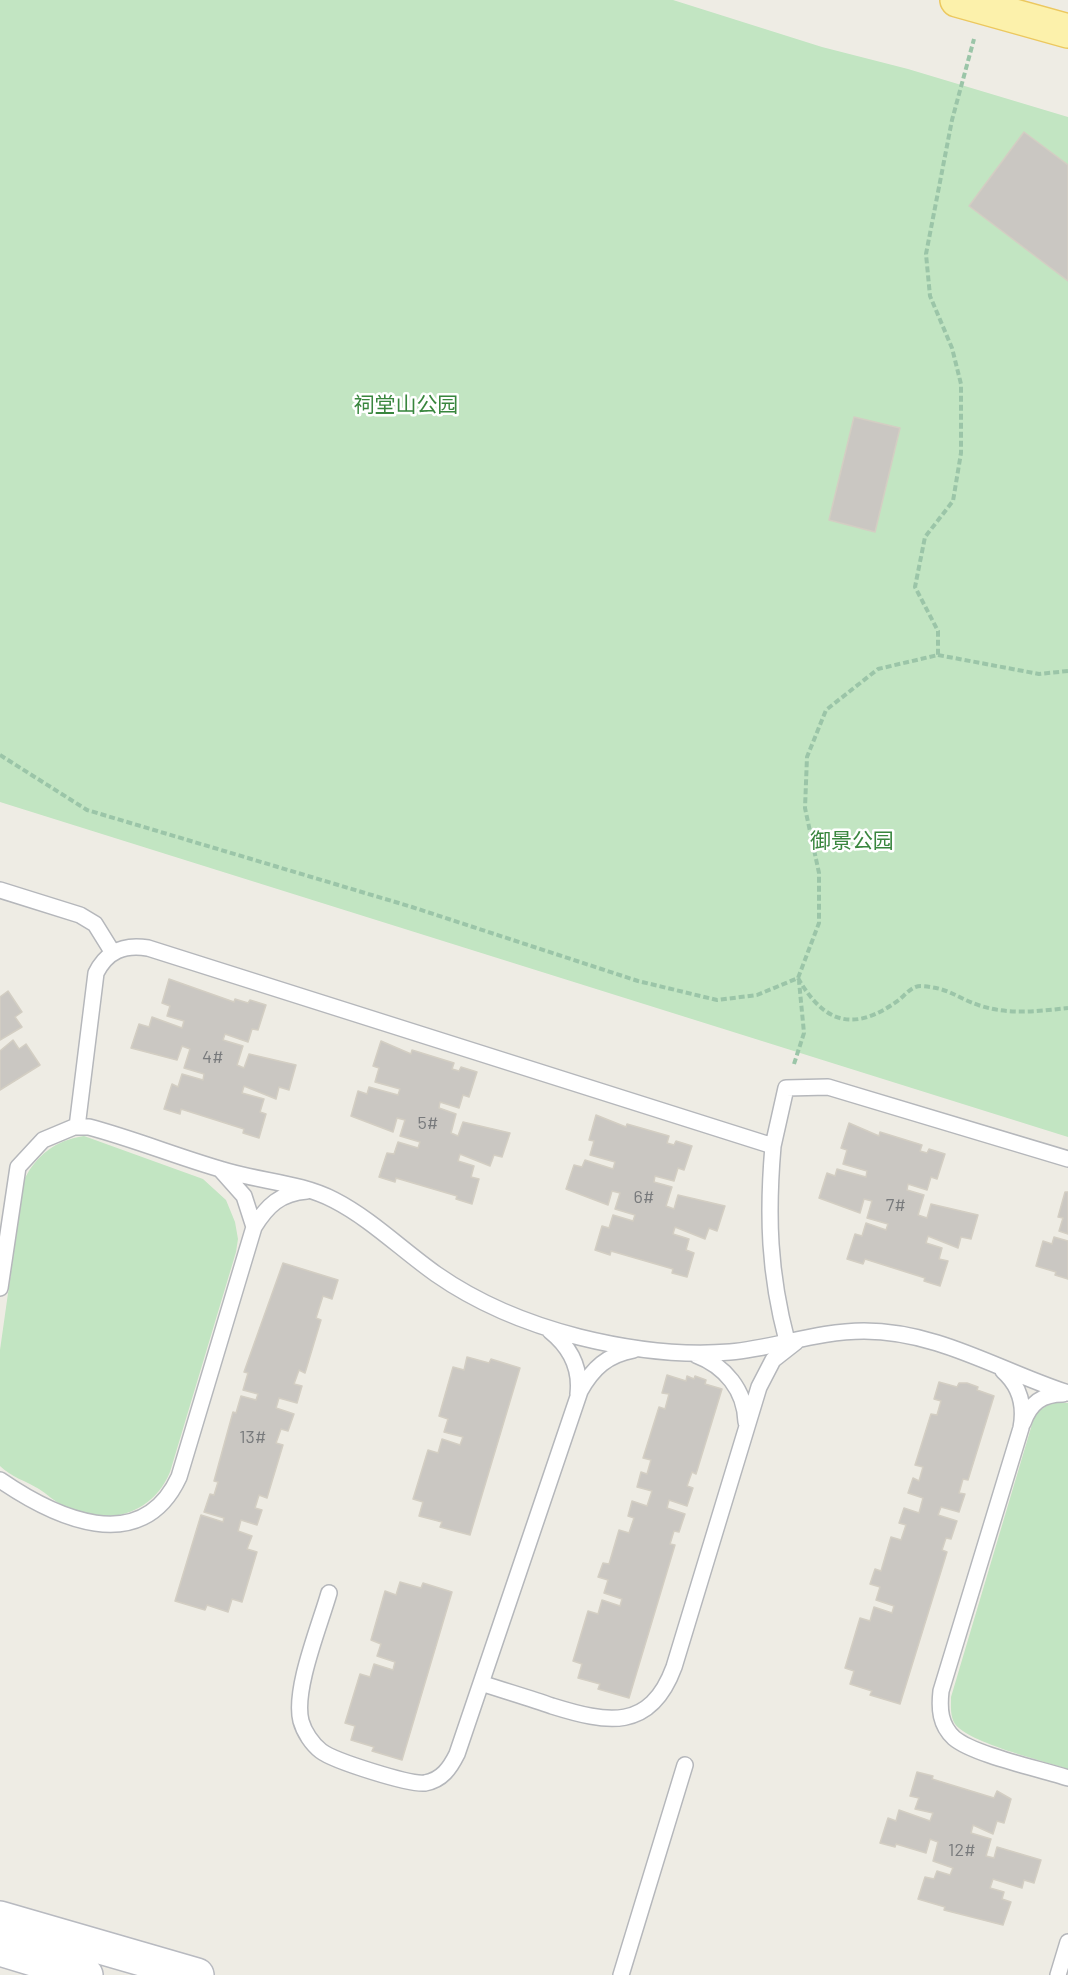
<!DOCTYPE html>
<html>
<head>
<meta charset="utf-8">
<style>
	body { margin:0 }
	canvas { display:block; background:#eeece4 }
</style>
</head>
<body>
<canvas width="1068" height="1975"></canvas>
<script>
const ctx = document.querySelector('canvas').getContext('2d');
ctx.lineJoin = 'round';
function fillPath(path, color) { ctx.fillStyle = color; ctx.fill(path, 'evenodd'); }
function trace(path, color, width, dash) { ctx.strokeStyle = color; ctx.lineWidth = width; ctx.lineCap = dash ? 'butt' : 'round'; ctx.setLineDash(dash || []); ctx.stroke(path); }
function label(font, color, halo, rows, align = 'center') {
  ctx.font = font + ' Barlow,"Noto Sans SC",sans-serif'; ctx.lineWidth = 5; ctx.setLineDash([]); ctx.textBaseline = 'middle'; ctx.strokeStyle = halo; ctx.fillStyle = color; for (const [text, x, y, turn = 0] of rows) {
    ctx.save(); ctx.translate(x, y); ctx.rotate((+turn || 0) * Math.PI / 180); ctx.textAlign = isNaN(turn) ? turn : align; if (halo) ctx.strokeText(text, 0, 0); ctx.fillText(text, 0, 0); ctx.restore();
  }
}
fillPath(new Path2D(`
	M 0,0 L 673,0 L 822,47 L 908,69 L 1068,117 L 1068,1137 L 0,802 Z
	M 84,1136 L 203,1179 L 226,1200 L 235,1222 L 238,1239 L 236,1252 L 170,1472 C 151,1517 104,1527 62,1505 C 54,1501 47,1494 39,1489 C 26,1481 11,1477 0,1466 L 0,1350 L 24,1180 C 36,1155 56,1140 84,1136 Z
	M 1053,1402 L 1068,1403 L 1068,1769 C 1044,1761 969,1743 955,1724 C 950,1716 951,1707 951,1697 L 1033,1421 L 1037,1412 Z`), '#c2e5c2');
const building = new Path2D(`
	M 1024,132 L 1068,165 L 1068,281 L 969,206 Z
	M 854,417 L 900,428 L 875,532 L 829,520 Z
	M 169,979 L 234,1002 L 235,999 L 248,1003 L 250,1000 L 266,1005 L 258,1030 L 252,1029 L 248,1042 L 225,1034 L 223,1040 L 243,1046 L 237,1065 L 244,1068 L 249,1054 L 296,1065 L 289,1090 L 279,1087 L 276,1099 L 244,1086 L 242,1093 L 264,1099 L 260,1112 L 266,1114 L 259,1138 L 243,1133 L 244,1129 L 181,1109 L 180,1114 L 164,1109 L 172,1084 L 178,1087 L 182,1074 L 203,1080 L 204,1074 L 184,1068 L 190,1049 L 182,1046 L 177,1060 L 131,1048 L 139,1024 L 149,1027 L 152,1017 L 182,1028 L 184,1021 L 167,1016 L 170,1006 L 162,1003 Z
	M 8,991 L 22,1012 L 15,1017 L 22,1027 L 0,1040 L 0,997 Z
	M 13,1040 L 19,1049 L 26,1044 L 40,1065 L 0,1090 L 0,1051 Z
	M 381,1041 L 411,1054 L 412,1050 L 454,1063 L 452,1069 L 459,1071 L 461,1067 L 477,1072 L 469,1097 L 463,1095 L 459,1108 L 440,1102 L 439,1108 L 456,1114 L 451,1133 L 458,1136 L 463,1122 L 510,1133 L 502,1157 L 494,1155 L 490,1166 L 460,1154 L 458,1161 L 474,1166 L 471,1177 L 479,1179 L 472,1204 L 456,1199 L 457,1196 L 396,1178 L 395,1182 L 379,1177 L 387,1153 L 394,1154 L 398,1142 L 418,1148 L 420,1142 L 400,1136 L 405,1120 L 397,1118 L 393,1132 L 351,1116 L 358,1091 L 367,1094 L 369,1087 L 398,1095 L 400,1089 L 375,1082 L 379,1068 L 373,1066 Z
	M 596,1115 L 626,1127 L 627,1124 L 669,1136 L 667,1143 L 674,1145 L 676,1141 L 692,1146 L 684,1170 L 678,1168 L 674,1181 L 655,1176 L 654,1182 L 672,1187 L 666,1206 L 674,1209 L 678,1195 L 725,1206 L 717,1231 L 709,1228 L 705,1239 L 675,1227 L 673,1234 L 689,1239 L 686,1250 L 694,1253 L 687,1277 L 672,1273 L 673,1269 L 611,1251 L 610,1255 L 595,1250 L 602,1226 L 609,1228 L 613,1215 L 633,1221 L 635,1215 L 615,1209 L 620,1193 L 612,1191 L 608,1205 L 566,1189 L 574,1165 L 582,1167 L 585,1160 L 613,1169 L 615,1162 L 590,1155 L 594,1141 L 589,1140 Z
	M 849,1123 L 879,1136 L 880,1132 L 922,1145 L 920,1151 L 927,1153 L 929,1149 L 945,1154 L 937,1179 L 931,1177 L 927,1190 L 908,1184 L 907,1190 L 924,1195 L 918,1215 L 927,1218 L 931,1204 L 978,1215 L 971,1239 L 961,1237 L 958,1248 L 928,1236 L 926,1243 L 942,1248 L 939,1259 L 948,1261 L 940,1286 L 924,1281 L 925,1278 L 865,1259 L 863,1264 L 847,1259 L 855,1234 L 862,1236 L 866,1223 L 886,1230 L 888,1224 L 867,1218 L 872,1201 L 864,1199 L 860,1213 L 819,1198 L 827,1173 L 835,1176 L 837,1169 L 866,1177 L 867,1171 L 843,1164 L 847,1150 L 841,1148 Z
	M 1065,1192 L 1068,1192 L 1068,1234 L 1059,1231 L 1063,1218 L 1058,1217 Z
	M 1054,1237 L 1068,1241 L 1068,1279 L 1055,1275 L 1056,1272 L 1036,1266 L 1043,1241 L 1052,1244 Z
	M 283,1263 L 338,1280 L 332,1299 L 323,1296 L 316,1318 L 321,1320 L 305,1373 L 299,1370 L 294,1384 L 302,1386 L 297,1403 L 279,1398 L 276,1408 L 294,1414 L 288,1431 L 281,1429 L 276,1443 L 283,1445 L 267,1498 L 259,1495 L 255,1508 L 262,1510 L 257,1525 L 241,1520 L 238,1531 L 252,1536 L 247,1549 L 257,1552 L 242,1602 L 232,1599 L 228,1612 L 207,1605 L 205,1610 L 175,1601 L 201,1515 L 223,1522 L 224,1518 L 204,1512 L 210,1494 L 214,1495 L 218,1482 L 214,1481 L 233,1412 L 236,1413 L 241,1396 L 256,1400 L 258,1394 L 243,1390 L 248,1373 L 244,1372 Z
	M 467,1357 L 489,1363 L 491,1359 L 520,1368 L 470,1535 L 440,1527 L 442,1522 L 419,1516 L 423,1502 L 413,1499 L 428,1450 L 438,1453 L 442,1439 L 460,1445 L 463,1437 L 444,1432 L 448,1419 L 439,1416 L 453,1367 L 464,1370 Z
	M 667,1375 L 686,1381 L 687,1376 L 694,1379 L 695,1376 L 706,1380 L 705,1384 L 722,1389 L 696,1474 L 692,1472 L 687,1486 L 693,1488 L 687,1506 L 669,1500 L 667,1508 L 685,1514 L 679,1532 L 674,1531 L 670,1544 L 675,1545 L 629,1698 L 598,1689 L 600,1684 L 578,1678 L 582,1664 L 573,1661 L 588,1611 L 598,1614 L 602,1600 L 620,1606 L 622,1599 L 604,1593 L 608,1580 L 598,1577 L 603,1563 L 609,1564 L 619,1530 L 629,1533 L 634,1518 L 628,1516 L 632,1501 L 647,1506 L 652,1491 L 637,1487 L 641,1472 L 647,1474 L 651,1460 L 643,1458 L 659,1407 L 665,1409 L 669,1394 L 662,1393 Z
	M 939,1382 L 957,1387 L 959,1383 L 967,1383 L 978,1387 L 977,1390 L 994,1396 L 968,1480 L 963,1479 L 959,1493 L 965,1494 L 959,1512 L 941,1507 L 938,1515 L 957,1521 L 951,1539 L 946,1538 L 942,1550 L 947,1552 L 900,1704 L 870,1695 L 872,1691 L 850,1684 L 854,1671 L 845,1668 L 860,1618 L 870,1621 L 874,1607 L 892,1613 L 894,1606 L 876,1600 L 880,1587 L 870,1584 L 875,1569 L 881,1571 L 891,1537 L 901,1540 L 906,1525 L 899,1523 L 904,1508 L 919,1513 L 923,1498 L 908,1493 L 913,1478 L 919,1481 L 923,1467 L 915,1465 L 931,1414 L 937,1415 L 941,1401 L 934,1399 Z
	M 400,1582 L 421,1588 L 423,1583 L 452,1592 L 402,1760 L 372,1751 L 374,1747 L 351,1740 L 355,1726 L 345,1723 L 360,1674 L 370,1677 L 374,1664 L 393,1670 L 395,1662 L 377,1656 L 381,1644 L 371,1640 L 385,1591 L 396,1595 Z
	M 917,1772 L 933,1776 L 932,1779 L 994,1798 L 997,1791 L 1011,1799 L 1004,1823 L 997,1821 L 993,1834 L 973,1825 L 971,1833 L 991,1839 L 986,1856 L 994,1858 L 997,1847 L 1041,1860 L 1034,1883 L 1024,1880 L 1022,1888 L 993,1879 L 990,1888 L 1004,1892 L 1002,1899 L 1011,1902 L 1003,1925 L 944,1910 L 945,1907 L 918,1899 L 925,1877 L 934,1879 L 937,1871 L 950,1875 L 953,1868 L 933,1861 L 938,1842 L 930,1839 L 926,1853 L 896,1844 L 895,1847 L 880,1843 L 888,1818 L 896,1821 L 899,1810 L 930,1821 L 933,1813 L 915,1809 L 919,1798 L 910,1796 Z`);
fillPath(building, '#cac7c2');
trace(building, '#d3cec3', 1.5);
const lane = new Path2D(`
	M 0,890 L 80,915 L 95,924 L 113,953
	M 77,1127 L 96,973 C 107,951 124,944 148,948 L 773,1146 C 767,1216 769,1273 787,1341
	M 773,1146 L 786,1088 L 828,1087 L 1068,1159
	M 220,1169 L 244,1196 L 254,1227
	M 0,1288 L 18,1167 L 43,1140 L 74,1127 L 89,1127 C 138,1140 185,1160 234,1173 C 268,1182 303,1184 334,1200 C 371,1219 402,1250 436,1274 C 479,1304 528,1324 579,1337 C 627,1349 680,1356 730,1352 C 775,1348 818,1331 864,1331 C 938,1331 1000,1371 1068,1393
	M 550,1331 C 570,1347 581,1368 578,1394
	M 696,1355 C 725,1366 745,1390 746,1422
	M 1003,1371 C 1020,1386 1025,1407 1021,1428 L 941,1691 C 939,1709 940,1725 954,1738 C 974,1755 1041,1769 1068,1778
	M 1023,1423 C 1030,1403 1042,1394 1063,1394
	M 0,1480 C 54,1517 141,1559 179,1477 L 254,1227 C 267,1206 280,1193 307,1191
	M 329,1593 C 320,1625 293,1690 301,1721 C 304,1732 312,1744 321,1751 C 334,1761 410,1785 425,1783 C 442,1780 450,1768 457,1754 L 580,1391 C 593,1368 607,1355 634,1350
	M 481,1683 C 505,1691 529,1698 552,1706 C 607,1723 650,1732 674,1667 L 759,1387 L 773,1360 L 796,1342
	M 621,1975 L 685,1765
	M 1058,1975 L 1068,1942`);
const secondary = new Path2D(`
	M 0,1918 L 197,1975
	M 0,1949 L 86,1975`);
const primary = new Path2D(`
	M 957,0 L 1068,31`);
trace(lane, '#b5b7bb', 18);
trace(secondary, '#b8bac0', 36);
trace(primary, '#ecc85f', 36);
trace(new Path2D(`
	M 938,655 L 1039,674 L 1068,671
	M 0,755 L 87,810 L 412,907 L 638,981 L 717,1000 L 757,995 L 798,978 L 819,923 L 819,873 L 805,808 L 807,757 L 826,710 L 878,669 L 938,655 L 938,631 L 915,587 L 925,537 L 953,501 L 961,453 L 961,384 L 952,348 L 930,296 L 926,254 L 952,120 L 974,39
	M 798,978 C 825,1025 855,1032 899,1000 C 906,994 912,986 921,986 C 951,988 956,998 981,1006 C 1010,1015 1039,1011 1068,1008
	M 794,1064 L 804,1033 L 799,981`), '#9bc5a8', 4, [6, 3]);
trace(lane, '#fff', 15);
trace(secondary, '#fff', 33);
trace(primary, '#fcf1ab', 33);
label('18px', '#787a7c', null, [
	["4#",213,1057],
	["5#",428,1123],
	["6#",644,1197],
	["7#",896,1205],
	["13#",253,1437],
	["12#",962,1850]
]);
label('21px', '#39863e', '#fff', [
	["祠堂山公园",406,405],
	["御景公园",852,841]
]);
</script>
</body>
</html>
